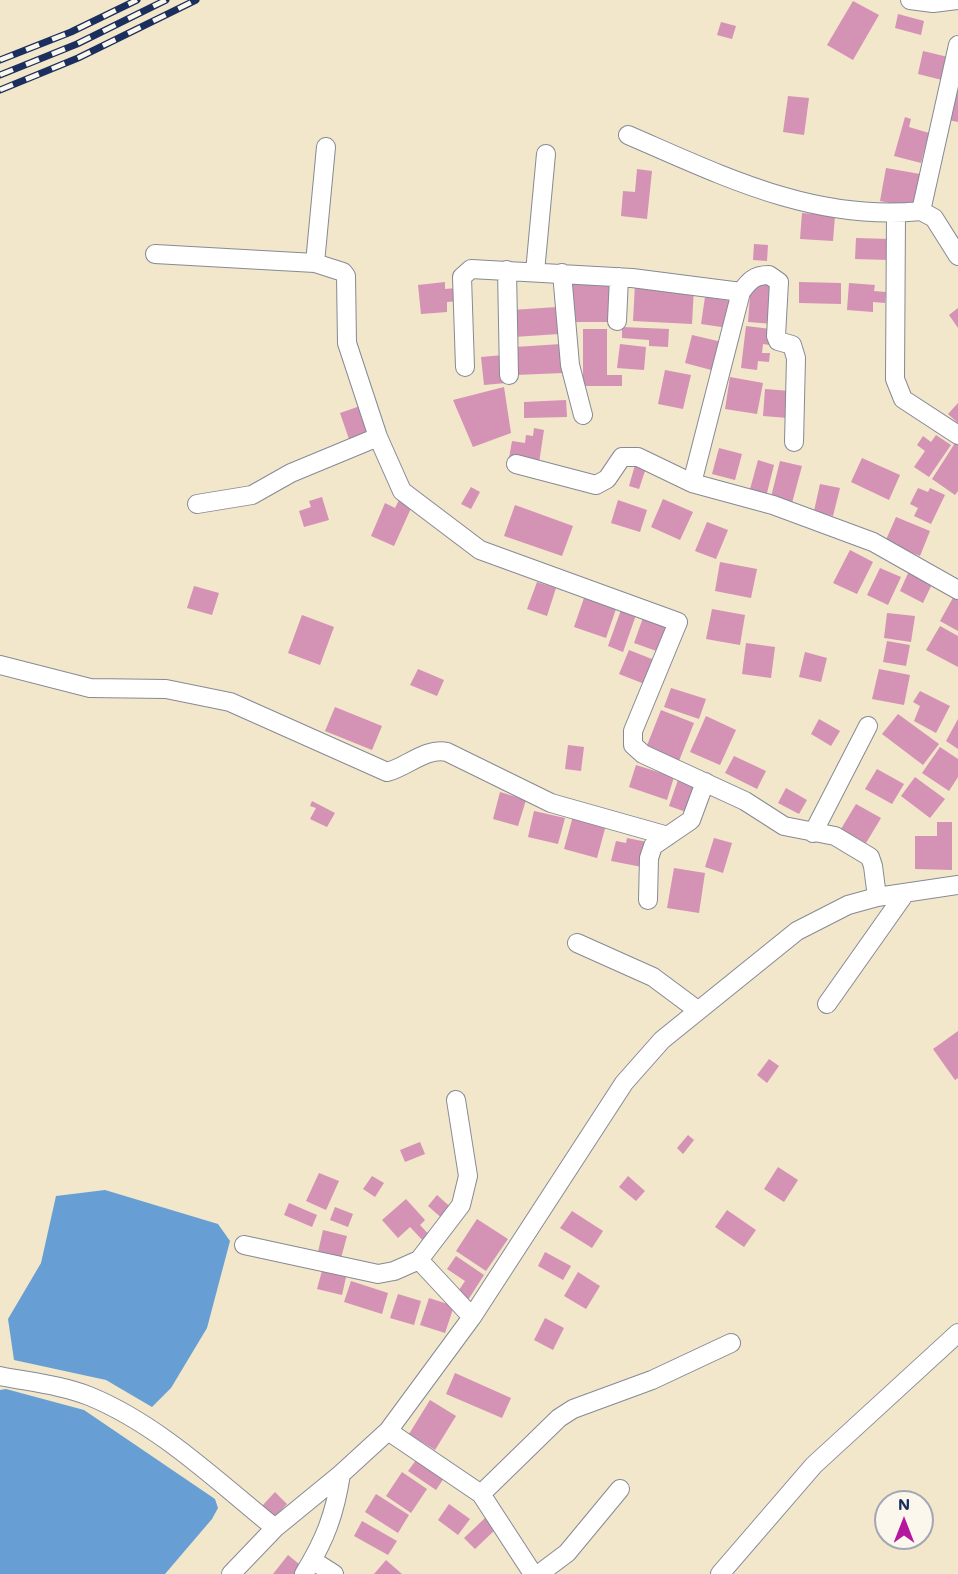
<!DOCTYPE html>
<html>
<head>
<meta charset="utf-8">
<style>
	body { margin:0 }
	#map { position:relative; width:958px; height:1574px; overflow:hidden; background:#f2e6cb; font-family:Mali,sans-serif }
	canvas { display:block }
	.north { position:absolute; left:874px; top:1490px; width:60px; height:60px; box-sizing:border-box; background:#fbf7ec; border:2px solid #a1a7b3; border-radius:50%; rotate:0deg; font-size:16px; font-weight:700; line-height:24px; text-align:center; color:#1b2f5e }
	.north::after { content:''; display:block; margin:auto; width:21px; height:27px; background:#b5179e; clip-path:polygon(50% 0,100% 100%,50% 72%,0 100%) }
</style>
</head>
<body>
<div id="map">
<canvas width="958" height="1574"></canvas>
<div class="north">N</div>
</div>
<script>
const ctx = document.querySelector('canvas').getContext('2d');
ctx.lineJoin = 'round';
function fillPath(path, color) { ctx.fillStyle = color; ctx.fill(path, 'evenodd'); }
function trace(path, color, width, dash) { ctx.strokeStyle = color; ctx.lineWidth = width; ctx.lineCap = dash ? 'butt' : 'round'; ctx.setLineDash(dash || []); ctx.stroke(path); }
fillPath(new Path2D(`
	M 105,1190 L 218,1224 L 230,1241 L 207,1328 L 171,1388 L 152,1407 L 106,1380 L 14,1360 L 8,1319 L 41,1263 L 56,1196 Z
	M 6,1389 L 84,1410 L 215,1499 L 218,1508 L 212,1519 L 165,1574 L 0,1574 L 0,1390 Z`), '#679fd5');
fillPath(new Path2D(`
	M 853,1 L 879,15 L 853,60 L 827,45 Z
	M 898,14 L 924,21 L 921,35 L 895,28 Z
	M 721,22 L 736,26 L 732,39 L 717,35 Z
	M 923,51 L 952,58 L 946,81 L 918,74 Z
	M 958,82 L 958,122 L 948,120 Z
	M 788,96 L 809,98 L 804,135 L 783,132 Z
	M 905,117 L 911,119 L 909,127 L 929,133 L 921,163 L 894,156 Z
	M 886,168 L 920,174 L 914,208 L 880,201 Z
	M 637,169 L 652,171 L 647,219 L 621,216 L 623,191 L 635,192 Z
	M 802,213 L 835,216 L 833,241 L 800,239 Z
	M 856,238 L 890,239 L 889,260 L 855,259 Z
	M 754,244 L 768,245 L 767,261 L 753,260 Z
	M 445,282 L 445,289 L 457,288 L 458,301 L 447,302 L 447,312 L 421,314 L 418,285 Z
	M 751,282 L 775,283 L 773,324 L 748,322 Z
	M 799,282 L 841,283 L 841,304 L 799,303 Z
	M 573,283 L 614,283 L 613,322 L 573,322 Z
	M 849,283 L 875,285 L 874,291 L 886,292 L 885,303 L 873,302 L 873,312 L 847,310 Z
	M 635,284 L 694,287 L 692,324 L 633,321 Z
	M 705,297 L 732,301 L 728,328 L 701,324 Z
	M 557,307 L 559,334 L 514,337 L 512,310 Z
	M 958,308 L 958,328 L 949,315 Z
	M 746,326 L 771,329 L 770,345 L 763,344 L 762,353 L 770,353 L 769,362 L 758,361 L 757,370 L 741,368 Z
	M 622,327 L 669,329 L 668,347 L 649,346 L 649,340 L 622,338 Z
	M 583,329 L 607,329 L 607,375 L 622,375 L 622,386 L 583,386 Z
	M 692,335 L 722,342 L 715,371 L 685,363 Z
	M 561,344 L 563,373 L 516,375 L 515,347 Z
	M 620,344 L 646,347 L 644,370 L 617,368 Z
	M 503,355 L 506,383 L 484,385 L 481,357 Z
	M 665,370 L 691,375 L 683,409 L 658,404 Z
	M 730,377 L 763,383 L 757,414 L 725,409 Z
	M 504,387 L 511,433 L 473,447 L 453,400 Z
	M 765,389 L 790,391 L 788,418 L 763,416 Z
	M 566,400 L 567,417 L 524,418 L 524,402 Z
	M 958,403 L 958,423 L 948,414 Z
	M 366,404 L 376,436 L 351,445 L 340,413 Z
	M 534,428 L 544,430 L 539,463 L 509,458 L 512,441 L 525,443 L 526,435 L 533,436 Z
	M 936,435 L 951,445 L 929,477 L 914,467 L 925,451 L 917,445 L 923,436 L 931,442 Z
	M 955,443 L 958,445 L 958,491 L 955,495 L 932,479 Z
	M 719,448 L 742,454 L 735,480 L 712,474 Z
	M 862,458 L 900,475 L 889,500 L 851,482 Z
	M 758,460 L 774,465 L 766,497 L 749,493 Z
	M 780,461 L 802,466 L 792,503 L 771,497 Z
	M 635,465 L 646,468 L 639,489 L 629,486 Z
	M 820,484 L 840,488 L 833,516 L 814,511 Z
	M 471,487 L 480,492 L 471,509 L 461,504 Z
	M 918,488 L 928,492 L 930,488 L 945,495 L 931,524 L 914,516 L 918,508 L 910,504 Z
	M 322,497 L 329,520 L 304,527 L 299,511 L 311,507 L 309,501 Z
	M 663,499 L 693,512 L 680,540 L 651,527 Z
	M 399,500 L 412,506 L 394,546 L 371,536 L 385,503 L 395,508 Z
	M 618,500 L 647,510 L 640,532 L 611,523 Z
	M 515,505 L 573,526 L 562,556 L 504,536 Z
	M 896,517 L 930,531 L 920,556 L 885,542 Z
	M 707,522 L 728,530 L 716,559 L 695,551 Z
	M 850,550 L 873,562 L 857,594 L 833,583 Z
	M 720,562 L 757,569 L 751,598 L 715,591 Z
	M 880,568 L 901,577 L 888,605 L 867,595 Z
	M 909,571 L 933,582 L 923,603 L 900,591 Z
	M 537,582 L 556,588 L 547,616 L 527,609 Z
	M 194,586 L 219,593 L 212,615 L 187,608 Z
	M 954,596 L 958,598 L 958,631 L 940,621 Z
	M 584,598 L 616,609 L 606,638 L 574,627 Z
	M 712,609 L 745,615 L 740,645 L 706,639 Z
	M 621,610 L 636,615 L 623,652 L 608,646 Z
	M 887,613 L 915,616 L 911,642 L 884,638 Z
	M 302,615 L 334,627 L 320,665 L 288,653 Z
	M 644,615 L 673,625 L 662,653 L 634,643 Z
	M 940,626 L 958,636 L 958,667 L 926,650 Z
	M 887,641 L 910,645 L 906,666 L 883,662 Z
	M 746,643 L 775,647 L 771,678 L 742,674 Z
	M 629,650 L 657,661 L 647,685 L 619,674 Z
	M 805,652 L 827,658 L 821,682 L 799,677 Z
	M 418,669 L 444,680 L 437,696 L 410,685 Z
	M 879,669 L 910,675 L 904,705 L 872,699 Z
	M 671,688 L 706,699 L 699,719 L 664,707 Z
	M 920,691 L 950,706 L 936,733 L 914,721 L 920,706 L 913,702 Z
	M 335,707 L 382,726 L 372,750 L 325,731 Z
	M 661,710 L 694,723 L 679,761 L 646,748 Z
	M 898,714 L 939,744 L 923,765 L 882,734 Z
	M 706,716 L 736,730 L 720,765 L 690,752 Z
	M 819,719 L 840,731 L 831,746 L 811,734 Z
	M 958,719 L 958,749 L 946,741 Z
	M 568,745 L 584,747 L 581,771 L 565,769 Z
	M 940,747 L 958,759 L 958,777 L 949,791 L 922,773 Z
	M 734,756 L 766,771 L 757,789 L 725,773 Z
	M 636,765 L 674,777 L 667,800 L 629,787 Z
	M 877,769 L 904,784 L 892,804 L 865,789 Z
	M 679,777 L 699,784 L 689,813 L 669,806 Z
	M 915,777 L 945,799 L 930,818 L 901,796 Z
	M 786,788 L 807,800 L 799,814 L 778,803 Z
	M 500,792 L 526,800 L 518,826 L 493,819 Z
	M 312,801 L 335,813 L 327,827 L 310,819 L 316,808 L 310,806 Z
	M 856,804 L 881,818 L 866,843 L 841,829 Z
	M 534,811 L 565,818 L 558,844 L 528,837 Z
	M 573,816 L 606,825 L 597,858 L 564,849 Z
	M 937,822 L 952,822 L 952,870 L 915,869 L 915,836 L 937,836 Z
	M 627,838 L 647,842 L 642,867 L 611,861 L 616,841 L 626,843 Z
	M 714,838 L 732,843 L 723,873 L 705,867 Z
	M 674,868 L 705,873 L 699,913 L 667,908 Z
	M 958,1031 L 958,1078 L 955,1080 L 933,1049 Z
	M 769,1059 L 779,1066 L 767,1083 L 757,1075 Z
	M 688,1135 L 694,1140 L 683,1154 L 677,1148 Z
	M 420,1142 L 425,1154 L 405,1162 L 400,1150 Z
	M 778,1167 L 798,1180 L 784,1202 L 764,1189 Z
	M 319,1173 L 339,1181 L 326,1210 L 306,1201 Z
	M 372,1176 L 384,1183 L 375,1197 L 363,1189 Z
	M 628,1176 L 645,1191 L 636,1201 L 619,1187 Z
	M 437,1195 L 455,1211 L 445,1221 L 428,1206 Z
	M 406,1199 L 425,1220 L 420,1225 L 434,1240 L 428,1246 L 410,1227 L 398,1238 L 382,1220 Z
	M 289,1203 L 317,1215 L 312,1227 L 284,1215 Z
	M 335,1207 L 353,1214 L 348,1227 L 330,1220 Z
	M 727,1210 L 756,1230 L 744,1247 L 715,1227 Z
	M 572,1211 L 603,1231 L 592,1248 L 560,1228 Z
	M 477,1219 L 508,1239 L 486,1271 L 456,1251 Z
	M 323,1230 L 347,1236 L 341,1258 L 318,1252 Z
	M 545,1252 L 571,1266 L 563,1280 L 538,1266 Z
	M 456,1256 L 484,1275 L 468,1300 L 457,1293 L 465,1281 L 447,1269 Z
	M 323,1267 L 347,1273 L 342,1295 L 317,1289 Z
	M 578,1272 L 600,1286 L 586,1309 L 564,1296 Z
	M 351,1281 L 388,1293 L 382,1314 L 344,1302 Z
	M 398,1294 L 421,1301 L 414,1325 L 390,1318 Z
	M 429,1298 L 454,1306 L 445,1333 L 420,1325 Z
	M 545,1318 L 564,1328 L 553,1350 L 534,1340 Z
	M 455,1373 L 511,1398 L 502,1418 L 446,1394 Z
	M 430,1400 L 456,1416 L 435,1450 L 409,1434 Z
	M 419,1456 L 446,1475 L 436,1490 L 408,1471 Z
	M 402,1472 L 427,1489 L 411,1513 L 386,1496 Z
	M 275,1492 L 287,1504 L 274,1518 L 262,1506 Z
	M 376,1494 L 409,1515 L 398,1533 L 365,1512 Z
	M 449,1504 L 470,1519 L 458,1535 L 438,1520 Z
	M 485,1518 L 496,1529 L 475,1549 L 464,1538 Z
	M 362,1521 L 397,1541 L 388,1555 L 354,1536 Z
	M 288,1555 L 304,1568 L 299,1574 L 273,1574 Z
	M 386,1560 L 402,1574 L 374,1574 Z`), '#d492b5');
const minor = new Path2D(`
	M 910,0 L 933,3 L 958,0
	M 958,45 L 921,211 L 934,218 L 958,256
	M 628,135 C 723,176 814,222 921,211
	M 326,147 L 315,263 L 343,272 L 346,276 L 347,343 L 378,437 L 402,491 L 480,550 L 678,622 L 633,731 L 633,745 L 643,754 L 745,801 L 784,826 L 835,836 L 870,857 L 873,866 L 877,897
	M 896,214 L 895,379 L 903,399 L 958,435
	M 155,254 L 315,263
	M 507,270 L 509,375
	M 535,272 L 546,154
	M 562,273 L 570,365 L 583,415
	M 741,292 C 749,281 754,275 769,275 L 779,282 L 776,336 L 778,341 L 792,345 L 796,358 L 794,442
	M 617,321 L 619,277
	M 465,367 L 462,277 L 471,269 L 632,278 L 741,292 L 692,483
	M 516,464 L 596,485 L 607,479 L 622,457 L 638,457 L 692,483 L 773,505 L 873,542 L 958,590
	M 197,504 L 252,495 L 291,473 L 378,437
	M 0,665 L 90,688 L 166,689 L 230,702 L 387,772 C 407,767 426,747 447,752 L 551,803 L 668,836
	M 813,833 L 868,726
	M 648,900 L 649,858 L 653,846 L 691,820 L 705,782
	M 577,943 L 653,977 L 696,1009
	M 827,1004 L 904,895
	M 244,1245 L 378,1274 L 394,1271 L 419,1260 L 461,1205 L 468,1176 L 456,1100
	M 419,1260 L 472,1317
	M 0,1376 C 30,1382 61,1385 89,1396 C 158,1424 217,1481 275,1528
	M 388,1431 L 481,1494 L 533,1574
	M 481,1494 L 559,1418 L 573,1409 L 652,1380 L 731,1343
	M 312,1560 L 334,1574
	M 231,1574 L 275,1528 L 341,1474 L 388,1431 L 472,1317 L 624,1083 L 662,1040 L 797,931 L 848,905 L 877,897 L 958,885
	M 304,1574 C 325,1540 335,1514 341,1474
	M 539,1574 L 567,1553 L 620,1489
	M 720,1574 L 814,1465 L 958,1333`);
trace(minor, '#868a94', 20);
trace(minor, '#fff', 18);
const rail = new Path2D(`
	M 0,60 L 71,32 L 137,0
	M 0,75 L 77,44 L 166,0
	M 0,90 L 78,58 L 196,0`);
trace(rail, '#1b2f5e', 7);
trace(rail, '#fbf7ec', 4.5, [14]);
</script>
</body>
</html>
